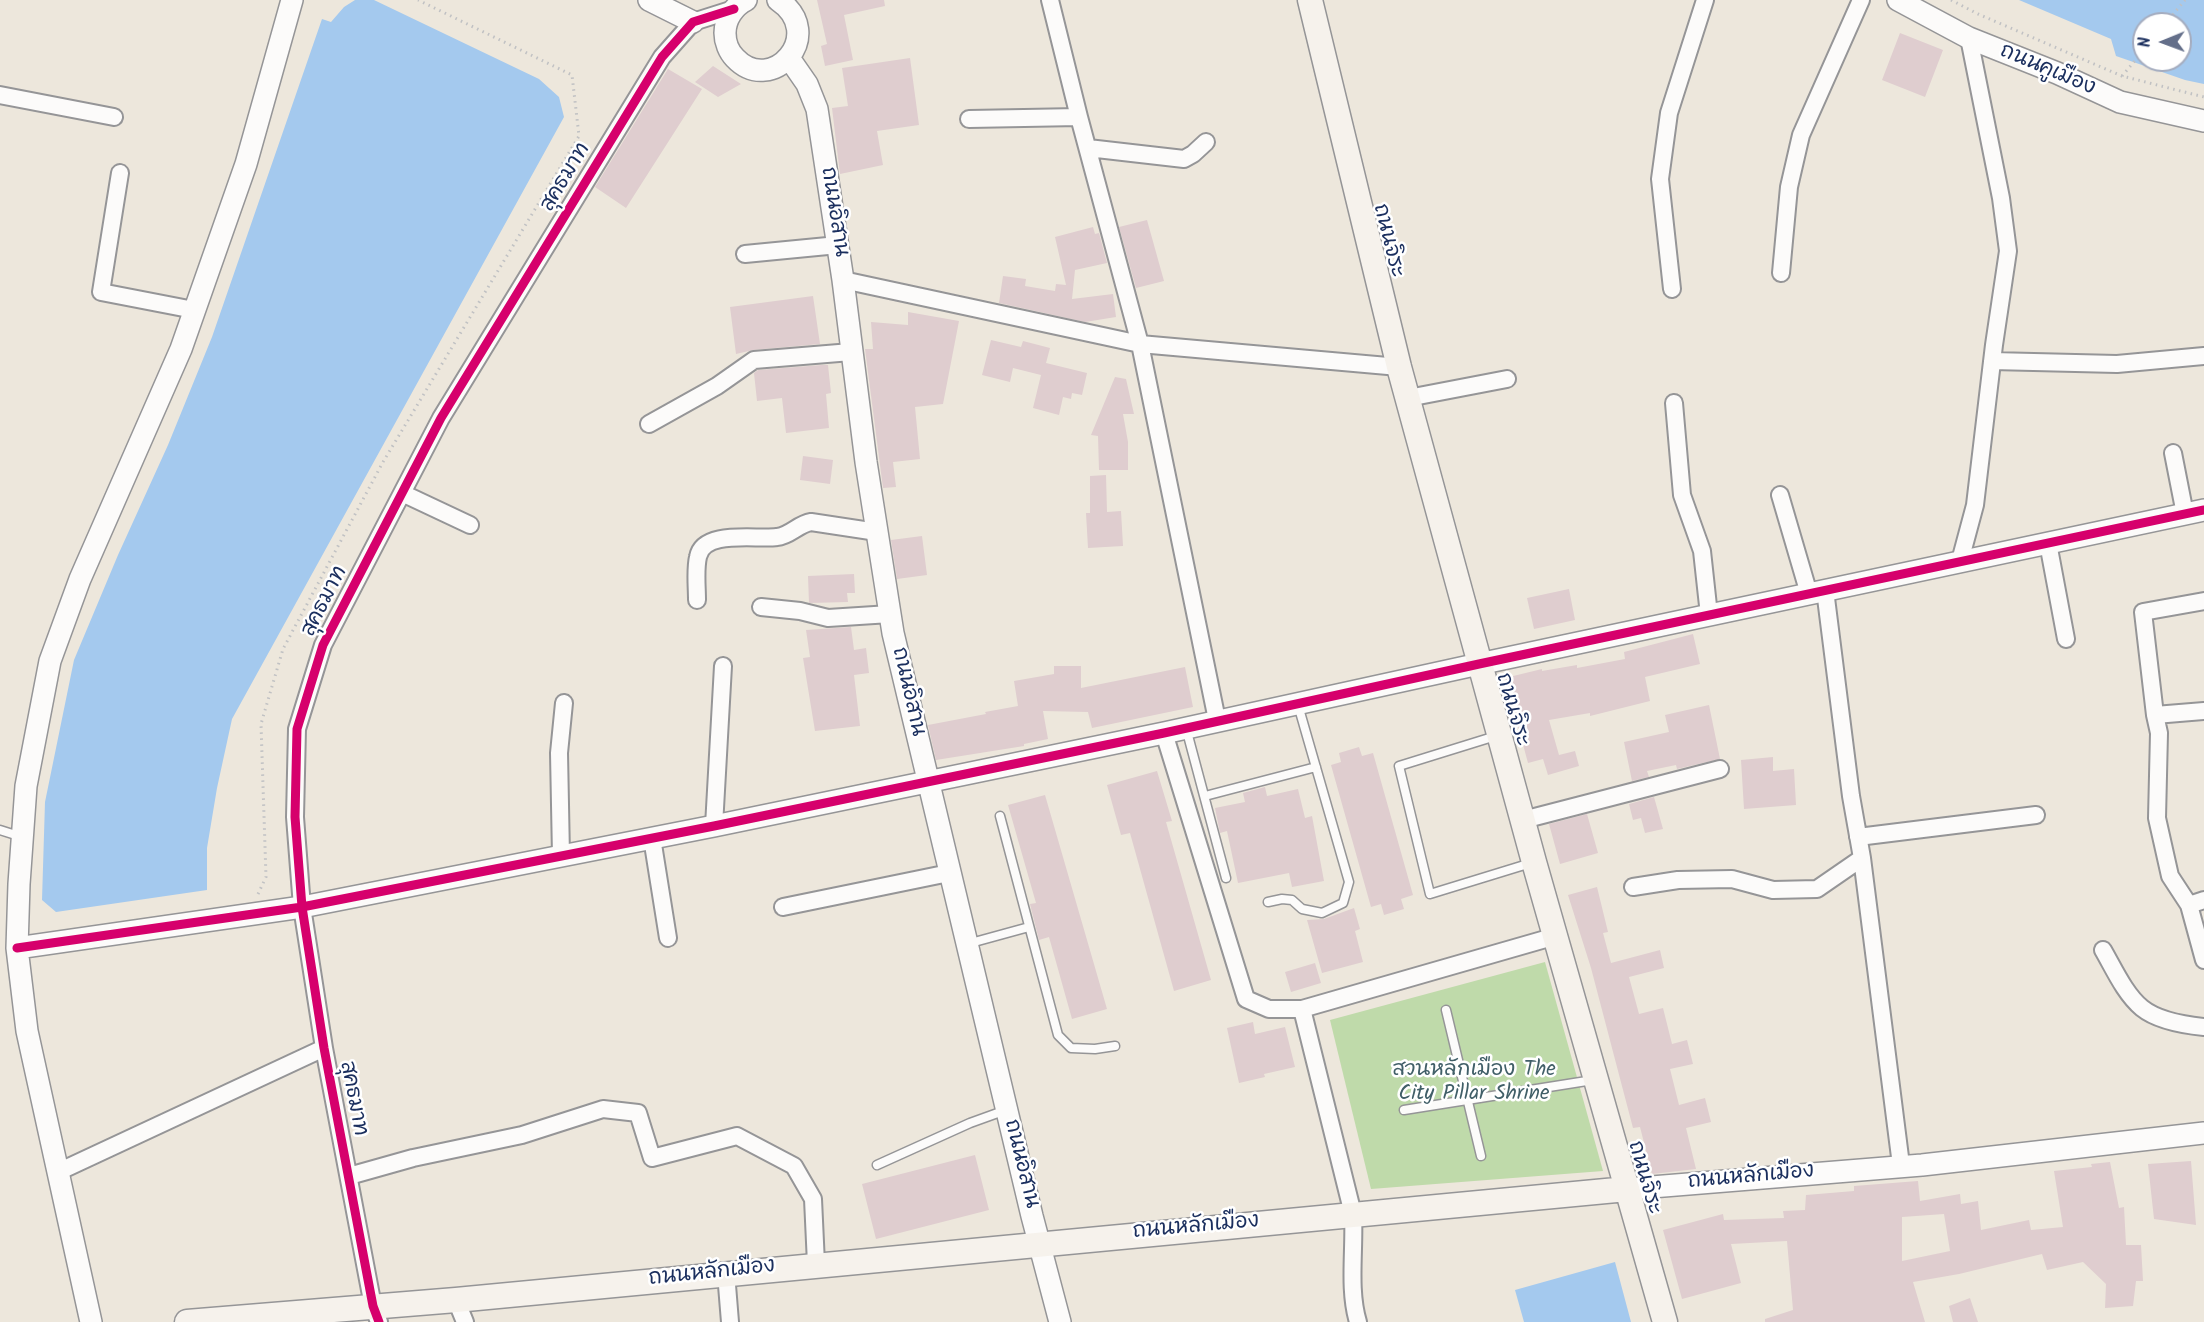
<!DOCTYPE html>
<html>
<head>
<meta charset="utf-8">
<style>
	body { margin:0 }
	#map { position:relative; width:2204px; height:1322px; overflow:hidden; background:#ede7dc; font-family:Kalam,sans-serif }
	canvas { display:block }
	.north { position:absolute; left:2132px; top:12px; width:60px; height:60px; box-sizing:border-box; background:#fff; border:2px solid #a4acbf; border-radius:50%; rotate:269deg; font-size:16px; font-weight:700; line-height:24px; text-align:center; color:#1b2f5e }
	.north::after { content:''; display:block; margin:auto; width:21px; height:27px; background:#646f8a; clip-path:polygon(50% 0,100% 100%,50% 72%,0 100%) }
</style>
</head>
<body>
<div id="map">
<canvas width="2204" height="1322"></canvas>
<div class="north">N</div>
</div>
<script>
const ctx = document.querySelector('canvas').getContext('2d');
ctx.lineJoin = 'round';
function fillPath(path, color) { ctx.fillStyle = color; ctx.fill(path, 'evenodd'); }
function trace(path, color, width, dash) { ctx.strokeStyle = color; ctx.lineWidth = width; ctx.lineCap = dash ? 'butt' : 'round'; ctx.setLineDash(dash || []); ctx.stroke(path); }
function label(font, color, halo, rows, align = 'center') {
  ctx.font = font + ' Kalam,"Playpen Sans Thai",sans-serif'; ctx.lineWidth = 5; ctx.setLineDash([]); ctx.textBaseline = 'middle'; ctx.strokeStyle = halo; ctx.fillStyle = color; for (const [text, x, y, turn = 0] of rows) {
    ctx.save(); ctx.translate(x, y); ctx.rotate((+turn || 0) * Math.PI / 180); ctx.textAlign = isNaN(turn) ? turn : align; if (halo) ctx.strokeText(text, 0, 0); ctx.fillText(text, 0, 0); ctx.restore();
  }
}
fillPath(new Path2D(`
	M 1545,962 L 1603,1171 L 1371,1189 L 1330,1020 Z`), '#bfdaaa');
fillPath(new Path2D(`
	M 355,0 L 374,0 L 539,79 L 559,97 L 564,117 L 232,719 L 217,788 L 207,848 L 207,890 L 56,912 L 42,900 L 45,802 L 74,660 L 118,555 L 168,445 L 212,337 L 322,19 L 331,22 L 344,7 Z
	M 2019,0 L 2204,0 L 2204,84 L 2185,80 L 2116,56 L 2111,39 ZM 2144,24 L 2180,24 L 2180,60 L 2144,60 Z
	M 1615,1262 L 1631,1322 L 1524,1322 L 1515,1290 Z`), '#a4c9ee');
fillPath(new Path2D(`
	M 817,0 L 884,0 L 885,6 L 844,15 L 853,60 L 825,66 L 821,46 L 827,44 Z
	M 1900,33 L 1943,50 L 1925,97 L 1882,80 Z
	M 910,58 L 919,125 L 877,131 L 883,165 L 840,174 L 832,108 L 848,106 L 842,68 Z
	M 713,66 L 741,84 L 718,97 L 695,82 Z
	M 668,69 L 702,89 L 626,208 L 595,187 Z
	M 1147,220 L 1164,281 L 1136,288 L 1119,227 Z
	M 1093,227 L 1095,234 L 1099,233 L 1107,263 L 1075,270 L 1072,299 L 1113,294 L 1116,317 L 1085,322 L 999,303 L 1003,276 L 1026,279 L 1025,286 L 1055,291 L 1056,284 L 1066,285 L 1055,237 Z
	M 813,296 L 820,344 L 753,350 L 736,354 L 730,307 Z
	M 908,312 L 959,321 L 943,404 L 915,407 L 920,459 L 893,462 L 896,487 L 883,488 L 865,349 L 873,349 L 871,322 L 908,325 Z
	M 991,340 L 1021,347 L 1023,341 L 1050,348 L 1046,363 L 1087,373 L 1082,395 L 1072,393 L 1071,399 L 1063,397 L 1059,415 L 1033,408 L 1041,375 L 1013,368 L 1010,382 L 982,375 Z
	M 822,365 L 828,365 L 831,393 L 826,394 L 829,428 L 786,433 L 782,398 L 757,401 L 754,373 L 758,370 Z
	M 1115,377 L 1126,379 L 1134,414 L 1123,414 L 1128,442 L 1128,470 L 1099,470 L 1098,436 L 1091,435 Z
	M 803,456 L 833,460 L 830,484 L 800,480 Z
	M 1106,475 L 1107,512 L 1121,511 L 1123,546 L 1088,548 L 1086,513 L 1090,513 L 1090,476 Z
	M 922,536 L 927,575 L 897,579 L 891,540 Z
	M 854,574 L 855,593 L 847,593 L 848,602 L 809,603 L 808,576 Z
	M 1569,589 L 1575,620 L 1534,629 L 1527,598 Z
	M 851,627 L 854,650 L 866,648 L 869,673 L 854,675 L 860,726 L 815,731 L 803,658 L 810,657 L 806,630 Z
	M 1693,634 L 1700,664 L 1645,677 L 1650,701 L 1590,716 L 1590,713 L 1549,720 L 1559,755 L 1575,751 L 1579,766 L 1548,775 L 1543,759 L 1528,763 L 1505,678 L 1542,669 L 1542,671 L 1577,665 L 1577,668 L 1625,659 L 1624,652 Z
	M 1054,666 L 1081,666 L 1081,688 L 1185,667 L 1193,707 L 1092,728 L 1088,712 L 1043,711 L 1048,739 L 1024,744 L 1024,746 L 936,760 L 928,725 L 986,714 L 985,712 L 1018,706 L 1014,681 L 1054,674 Z
	M 1709,705 L 1720,759 L 1677,769 L 1676,765 L 1647,771 L 1649,777 L 1632,781 L 1624,742 L 1669,732 L 1665,715 Z
	M 1359,747 L 1362,756 L 1373,753 L 1413,895 L 1401,899 L 1404,909 L 1384,915 L 1381,904 L 1371,907 L 1331,765 L 1341,762 L 1339,753 Z
	M 1773,757 L 1773,771 L 1794,769 L 1796,805 L 1744,809 L 1741,760 Z
	M 1157,771 L 1172,821 L 1166,822 L 1211,980 L 1174,991 L 1130,833 L 1121,835 L 1107,785 Z
	M 1265,787 L 1267,796 L 1298,789 L 1305,818 L 1312,816 L 1324,881 L 1292,887 L 1289,873 L 1238,883 L 1227,831 L 1220,833 L 1215,808 L 1245,802 L 1243,793 Z
	M 1045,795 L 1107,1009 L 1072,1019 L 1049,937 L 1039,940 L 1030,904 L 1036,903 L 1008,805 Z
	M 1654,797 L 1663,829 L 1645,833 L 1641,818 L 1633,820 L 1629,804 Z
	M 1587,814 L 1598,853 L 1560,864 L 1549,824 Z
	M 1597,887 L 1608,932 L 1603,933 L 1611,963 L 1660,950 L 1664,968 L 1629,977 L 1639,1014 L 1663,1008 L 1672,1044 L 1687,1040 L 1693,1064 L 1670,1069 L 1679,1105 L 1705,1098 L 1711,1122 L 1686,1128 L 1696,1169 L 1652,1174 L 1640,1127 L 1633,1128 L 1591,968 L 1568,895 Z
	M 1354,908 L 1360,929 L 1355,931 L 1363,962 L 1322,973 L 1307,920 L 1324,919 Z
	M 1315,963 L 1321,983 L 1291,992 L 1285,972 Z
	M 1253,1022 L 1255,1034 L 1285,1027 L 1295,1067 L 1264,1074 L 1265,1077 L 1239,1083 L 1227,1028 Z
	M 975,1155 L 989,1210 L 876,1239 L 862,1184 Z
	M 2191,1161 L 2196,1225 L 2154,1219 L 2148,1164 Z
	M 2110,1162 L 2119,1208 L 2124,1207 L 2126,1245 L 2141,1245 L 2143,1281 L 2136,1281 L 2133,1306 L 2105,1308 L 2106,1284 L 2083,1262 L 2047,1270 L 2042,1254 L 1959,1274 L 1913,1282 L 1925,1322 L 1765,1322 L 1765,1319 L 1793,1310 L 1787,1241 L 1731,1244 L 1741,1283 L 1682,1299 L 1663,1230 L 1723,1214 L 1724,1220 L 1784,1218 L 1783,1211 L 1805,1210 L 1806,1195 L 1854,1191 L 1854,1186 L 1918,1181 L 1920,1201 L 1960,1194 L 1961,1204 L 1978,1201 L 1981,1230 L 2029,1220 L 2031,1230 L 2063,1227 L 2054,1171 L 2092,1167 L 2091,1164 ZM 1944,1214 L 1950,1251 L 1902,1261 L 1902,1217 Z
	M 1970,1298 L 1978,1322 L 1953,1322 L 1949,1306 Z`), '#dfcdcf');
const service = new Path2D(`
	M 1186,728 L 1226,878
	M 1499,735 L 1399,766 L 1430,894 L 1531,863
	M 1205,796 L 1316,767
	M 1000,816 L 1058,1035 L 1071,1048 L 1095,1049 L 1115,1046
	M 0,830 L 22,837
	M 1268,902 L 1282,899 L 1292,900 L 1302,909 L 1322,913 L 1343,903 L 1349,882 L 1298,705
	M 967,944 L 1029,927
	M 1446,1010 L 1481,1156
	M 1404,1110 L 1593,1080
	M 877,1165 L 970,1123 L 1006,1110`);
const minor = new Path2D(`
	M 1050,0 L 1079,117 L 1140,344 L 1217,720
	M 0,95 L 114,117
	M 969,119 L 1079,117
	M 1088,148 L 1184,159 L 1193,154 L 1206,142
	M 120,173 L 101,292 L 194,310
	M 745,254 L 838,245
	M 1781,273 L 1789,187 L 1801,135 L 1861,0
	M 843,280 L 1140,344 L 1399,367
	M 1672,289 L 1660,179 L 1669,113 L 1705,0
	M 1992,361 L 2117,364 L 2204,356
	M 1408,398 L 1507,379
	M 1674,403 L 1682,495 L 1702,551 L 1709,615
	M 649,424 L 717,386 L 754,360 L 851,352
	M 2173,453 L 2185,514
	M 402,493 L 470,525
	M 1780,495 L 1809,594
	M 2048,543 L 2066,639
	M 1960,561 L 1975,505 L 1994,345 L 2008,251 L 2001,198 L 1969,38
	M 1825,590 L 1851,796 L 1862,858 L 1901,1165
	M 697,600 C 697,586 695,570 698,557 C 703,529 757,540 777,537 C 790,536 798,524 811,522 L 877,532
	M 761,607 L 800,611 L 828,618 L 890,614
	M 2155,715 L 2204,711
	M 1164,733 L 1246,999 L 1269,1009 L 1302,1009
	M 1523,820 L 1720,769
	M 714,826 L 723,666
	M 1858,837 L 2036,815
	M 652,838 L 668,938
	M 561,856 L 559,753 L 564,703
	M 1633,887 L 1678,880 L 1732,879 L 1773,890 L 1817,889 L 1862,858
	M 2204,900 L 2189,905 L 2204,960
	M 2189,905 L 2170,876 L 2157,818 L 2159,733 L 2155,715 L 2143,612 L 2204,601
	M 783,907 L 949,873
	M 2103,950 C 2114,969 2125,994 2142,1008 C 2158,1021 2184,1025 2204,1027
	M 58,1172 L 324,1048
	M 349,1176 L 413,1158 L 522,1135 L 603,1109 L 638,1113 L 652,1158 L 737,1136 L 794,1166 L 813,1199 L 816,1264
	M 726,1273 L 730,1322
	M 456,1300 L 465,1322
	M 379,1322 L 373,1306 L 324,1048 L 302,907 L 295,817 L 297,729 L 323,645 L 441,418 L 662,57 L 693,22 L 734,9
	M 1358,1322 C 1348,1289 1355,1249 1353,1214 L 1302,1009 L 1556,936`);
const tertiary = new Path2D(`
	M 649,0 L 693,22
	M 746,0 C 734,6 725,19 725,33 C 725,42 729,52 735,58 C 772,97 828,34 778,0
	M 1898,0 L 1969,38 L 2057,73 L 2120,102 L 2204,121
	M 789,58 L 807,84 L 817,109 L 843,280 L 866,462 L 893,633 L 1032,1216 L 1060,1322
	M 17,948 L 302,907 L 714,826 L 1164,733 L 1479,664 L 2204,510
	M 1627,1189 L 1922,1165 L 2204,1133
	M 91,1322 L 27,1031 L 17,948 L 19,884 L 26,786 L 50,661 L 80,579 L 181,349 L 246,164 L 292,0`);
const secondary = new Path2D(`
	M 1310,0 L 1399,367 L 1534,862 L 1665,1322
	M 187,1322 L 456,1300 L 1627,1189`);
trace(service, '#959597', 11);
trace(minor, '#959597', 20);
trace(tertiary, '#959597', 24);
trace(secondary, '#959597', 27);
trace(new Path2D(`
	M 1951,0 L 1978,14 L 2122,76 L 2204,97
	M 2165,24 L 2185,0
	M 2122,76 L 2144,50
	M 258,894 L 266,877 L 261,724 L 283,649 L 383,462 L 579,136 L 572,75 L 418,0`), '#c0c1c3', 3, [1.5, 4.5]);
trace(service, '#fcfbfa', 8);
trace(minor, '#fcfbfa', 16);
trace(tertiary, '#fcfbfa', 21);
trace(secondary, '#f6f2ec', 24);
trace(new Path2D(`
	M 17,948 L 302,907 L 714,826 L 1164,733 L 1479,664 L 2204,510
	M 379,1322 L 373,1306 L 324,1048 L 302,907 L 295,817 L 297,729 L 323,645 L 441,418 L 662,57 L 693,22 L 734,9`), '#d6006c', 9);
label('21px', '#1b2f5e', '#fff', [
	["ถนนคูเมือง",2047,71,23],
	["สุคธมาท",567,178,-59],
	["ถนนอิสาน",833,212,81],
	["ถนนจิระ",1387,241,76],
	["สุคธมาท",326,602,-63],
	["ถนนอิสาน",907,692,77],
	["ถนนจิระ",1511,710,74],
	["สุคธมาท",352,1099,79],
	["ถนนอิสาน",1020,1164,76],
	["ถนนจิระ",1643,1178,74],
	["ถนนหลักเมือง",1751,1178,-5],
	["ถนนหลักเมือง",1196,1228,-5],
	["ถนนหลักเมือง",712,1274,-6]
]);
label('21px', '#415f68', '#fff', [
	["สวนหลักเมือง The",1474,1071],
	["City Pillar Shrine",1474,1095]
]);
</script>
</body>
</html>
